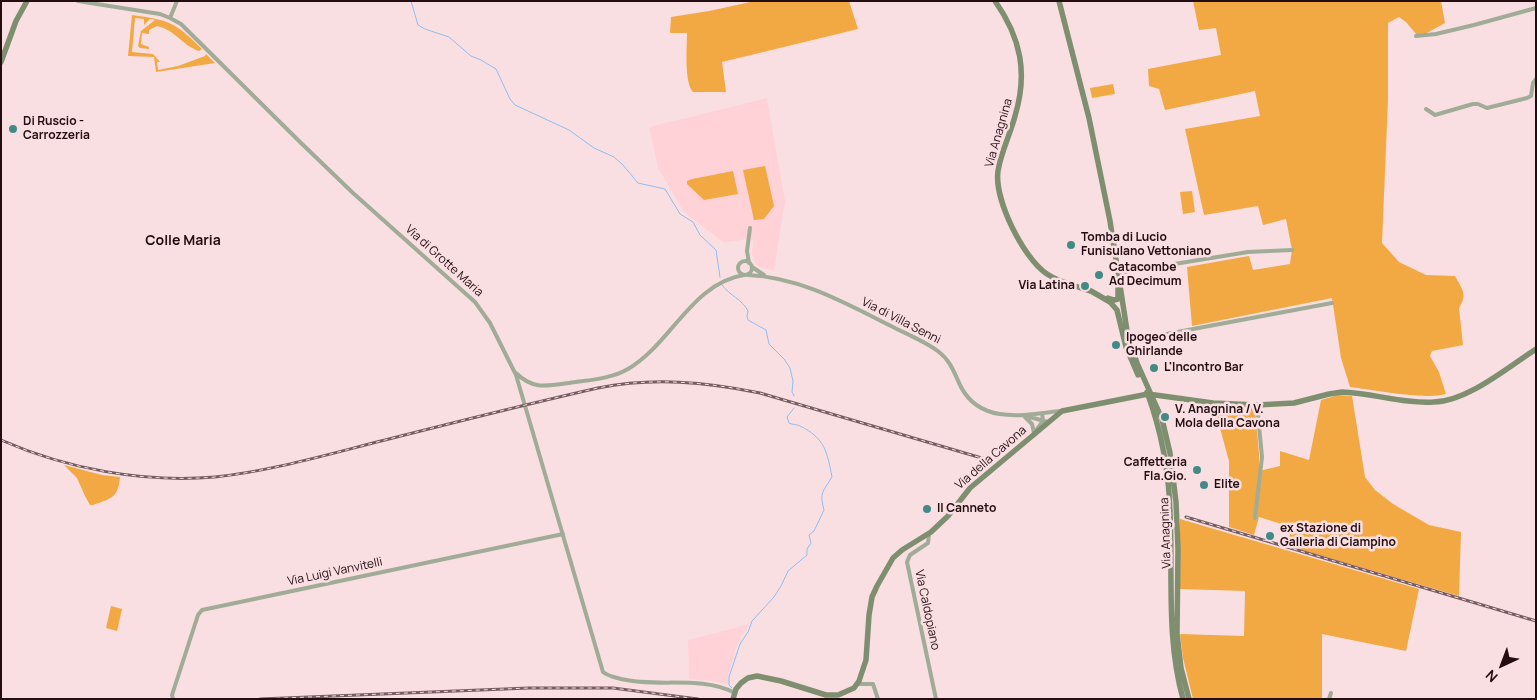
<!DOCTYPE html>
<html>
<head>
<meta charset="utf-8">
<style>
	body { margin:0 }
	#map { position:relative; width:1537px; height:700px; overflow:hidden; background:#fadfe2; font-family:Manrope,sans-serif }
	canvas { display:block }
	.frame { position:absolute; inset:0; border:2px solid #230d11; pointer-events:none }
	.north { position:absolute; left:1477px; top:640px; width:50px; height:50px; -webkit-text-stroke:4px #fadfe2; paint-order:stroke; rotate:223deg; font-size:14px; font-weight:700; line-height:20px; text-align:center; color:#230d11 }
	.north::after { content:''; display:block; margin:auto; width:18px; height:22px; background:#230d11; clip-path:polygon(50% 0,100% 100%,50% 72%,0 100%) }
</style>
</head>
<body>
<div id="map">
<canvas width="1537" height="700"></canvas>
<div class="frame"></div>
<div class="north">N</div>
</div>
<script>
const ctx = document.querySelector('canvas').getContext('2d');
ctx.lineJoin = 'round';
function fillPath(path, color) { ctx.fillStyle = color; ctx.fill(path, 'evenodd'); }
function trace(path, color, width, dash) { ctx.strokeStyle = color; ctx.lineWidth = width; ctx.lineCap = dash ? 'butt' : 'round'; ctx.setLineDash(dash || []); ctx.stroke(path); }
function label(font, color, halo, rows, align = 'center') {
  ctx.font = font + ' Manrope,sans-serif'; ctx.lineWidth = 5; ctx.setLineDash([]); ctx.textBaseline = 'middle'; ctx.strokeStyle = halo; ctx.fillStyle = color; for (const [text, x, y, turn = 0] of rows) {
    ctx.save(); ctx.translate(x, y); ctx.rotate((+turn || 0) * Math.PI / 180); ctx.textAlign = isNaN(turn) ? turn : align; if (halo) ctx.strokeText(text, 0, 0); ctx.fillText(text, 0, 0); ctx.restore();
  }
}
fillPath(new Path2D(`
	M 767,98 L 785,201 L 774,271 L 759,267 L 755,263 L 752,255 L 753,240 L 748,239 L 724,243 L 684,212 L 658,168 L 649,127 Z
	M 749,624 L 737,644 L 728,674 L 729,685 L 712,681 L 689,679 L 688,640 Z`), '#ffd2d7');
fillPath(new Path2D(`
	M 755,1 L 849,1 L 858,29 L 722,62 L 726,92 L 693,92 C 684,82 687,47 687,33 L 670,33 L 671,17 L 709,11 Z
	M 1193,1 L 1441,1 L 1445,23 L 1425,34 L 1416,34 L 1406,22 L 1399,17 L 1388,23 L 1388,99 L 1382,243 L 1399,262 L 1426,275 L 1455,276 C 1462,289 1468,294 1459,308 L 1463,345 L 1432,351 L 1430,356 L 1439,372 L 1446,394 C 1425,400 1374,390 1350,387 L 1341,358 L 1332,298 L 1192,326 L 1187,267 L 1249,256 L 1253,270 L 1290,264 L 1292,250 L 1286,219 L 1263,225 L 1258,206 L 1204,215 L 1185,129 L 1260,116 L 1255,91 L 1165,110 L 1159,89 L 1149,86 L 1148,69 L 1221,55 L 1216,28 L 1199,30 Z
	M 132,15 C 169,20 175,22 202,49 L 199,51 C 183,46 174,29 157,26 L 149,30 L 149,34 L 142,33 L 141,44 L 149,47 L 149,49 L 140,48 L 138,46 L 141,31 L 155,20 L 150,19 L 144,25 L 144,19 L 135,18 L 132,52 L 153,54 L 160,62 L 157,62 L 158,70 L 178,66 L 205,56 L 206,54 L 215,63 L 156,72 L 154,57 L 128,56 Z
	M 1113,84 L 1115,94 L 1092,98 L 1090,88 Z
	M 765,166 L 774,206 L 764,219 L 754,220 L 743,170 Z
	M 733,171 L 738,194 L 704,200 L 687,184 L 687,181 L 692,179 Z
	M 1192,191 L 1195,212 L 1183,214 L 1180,192 Z
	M 1338,395 L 1352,396 L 1365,477 L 1375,490 L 1393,504 L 1429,525 L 1461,532 L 1459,596 L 1288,546 L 1291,527 L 1259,517 L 1254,535 L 1229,527 L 1229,461 L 1214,406 L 1255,408 L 1259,454 L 1259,471 L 1280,466 L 1280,451 L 1309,460 L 1321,400 Z
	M 64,465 L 102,475 L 120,477 C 118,498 112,498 93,505 L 90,505 L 85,496 L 77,478 Z
	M 1180,519 L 1419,589 L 1406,651 L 1322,634 L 1322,699 L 1193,699 L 1183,658 L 1180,634 L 1244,636 L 1245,591 L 1180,589 Z
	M 111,606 L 122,609 L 117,631 L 106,628 Z`), '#f2a843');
trace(new Path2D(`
	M 411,1 L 418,25 L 425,29 L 449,37 L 471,56 L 481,60 L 496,69 L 510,99 L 515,105 L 569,130 L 594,148 L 614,157 L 623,165 L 638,183 L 665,189 L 680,214 L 693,222 L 700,235 L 716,250 L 720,277
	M 722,285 C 730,296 742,299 748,311 L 747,316 L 748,320 L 766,330 L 769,344 L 784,359 L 790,368 L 793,381 L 792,392 L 794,396
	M 732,688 L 729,685 L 729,677 L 740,644 L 748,632 L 752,621 L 774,597 L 781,586 L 788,571 L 807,555 L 807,549 L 811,543 L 809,535 L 814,531 L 824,510 C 819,492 823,492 832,477 C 827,452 825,438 800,426 C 796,424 793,425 789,423 L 787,417 L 794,408`), '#8cbdf3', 1);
trace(new Path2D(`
	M 78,1 L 160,14 L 170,18 L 181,24 L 300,142 L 353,193 L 475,302 L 490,323 L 516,375 L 603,672 C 608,676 614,677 621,679 C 658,688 700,675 735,693
	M 170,18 L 177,1
	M 1416,36 L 1436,34 L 1474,25 L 1536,8
	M 1426,109 L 1435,115 L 1473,104 L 1478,104 L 1487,108 L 1527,98 L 1531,96 L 1533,83 L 1536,79
	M738 268a7 7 0 1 1 14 0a7 7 0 1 1-14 0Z
	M 749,263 L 747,251 L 750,228
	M 752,267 L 764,275
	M 1119,273 L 1248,252 L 1292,250
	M 748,275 C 799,277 845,303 889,325 C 906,334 925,341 939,352 C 951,361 955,375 961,387 C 981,425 1025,415 1060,411
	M 1129,341 L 1332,303
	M 516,373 C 533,390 547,386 569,383 C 588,380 611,379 628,369 C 671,344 692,283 744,275
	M 1026,416 L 1048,422
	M 1025,417 L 1032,424 L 1034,433
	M 1037,429 L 1043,421 L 1042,413
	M 1255,518 L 1262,457 L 1257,405
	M 929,534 L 928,543 L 910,555 L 907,562 L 936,699
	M 858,684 L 873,684 L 878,699
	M 173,699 L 172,695 L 198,615 L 202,610 L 563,534
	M 1329,699 L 1331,693`), '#a0ac97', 4);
trace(new Path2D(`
	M 995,1 C 1021,38 1028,73 1015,116 C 1010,135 1001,152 998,171 C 994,199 1023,258 1047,274 C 1060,283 1078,286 1093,292
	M 1059,1 L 1089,118 L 1110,221 L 1128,337 L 1137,363 L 1162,419 L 1170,453 L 1176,502 L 1178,549 L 1177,634 L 1181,668 L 1189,699
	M 1,62 L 16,21 L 27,1
	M 1091,291 L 1110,302 L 1117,310 L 1126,347 L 1138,375
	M 1108,298 L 1114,300 L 1118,299 L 1118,286
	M 1147,392 C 1161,430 1169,472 1170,512 C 1173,575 1166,638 1183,699
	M 733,699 L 736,689 L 741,683 L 748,678 L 757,676 L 781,681 L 826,695 L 838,695 L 854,688 L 859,681 L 866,660 L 869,615 L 872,597 L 877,586 L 893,558 L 902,550 L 931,532 L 948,516 L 970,488 L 1062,411 L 1148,394 L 1213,403 L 1257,405 L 1294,403 L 1329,394 L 1342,392 C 1373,393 1403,404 1434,402 C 1468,401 1508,367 1536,349`), '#7e8f70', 5.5);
const rail = new Path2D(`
	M 1,440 C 67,469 143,483 215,477 C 272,471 329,454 385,440 C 456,422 527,404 598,388 C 653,377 706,382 760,393 L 992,461
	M 1186,517 L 1536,621
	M 260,699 L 529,688 L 613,688 L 698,699`);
trace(rail, '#755d61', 3);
trace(rail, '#fadfe2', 1, [4]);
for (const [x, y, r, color] of [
	[13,129,5,"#428a87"],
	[1071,245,5,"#428a87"],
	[1099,275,5,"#428a87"],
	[1085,286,5,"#428a87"],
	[1116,345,5,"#428a87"],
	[1154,368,5,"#428a87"],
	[1165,417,5,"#428a87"],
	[1197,470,5,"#428a87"],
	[1204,485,5,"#428a87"],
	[927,509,5,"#428a87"],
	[1270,536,5,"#428a87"]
]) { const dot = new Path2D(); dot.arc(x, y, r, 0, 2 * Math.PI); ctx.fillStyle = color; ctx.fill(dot); trace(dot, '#fadfe2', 2); }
label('bold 12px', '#230d11', '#fadfe2', [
	["Di Ruscio -",23,122],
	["Carrozzeria",23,136],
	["Tomba di Lucio",1081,238],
	["Funisulano Vettoniano",1081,252],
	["Catacombe",1109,268],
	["Ad Decimum",1109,282],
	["Via Latina",1075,286,"right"],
	["Ipogeo delle",1126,338],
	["Ghirlande",1126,352],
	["L'Incontro Bar",1164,368],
	["V. Anagnina / V.",1175,410],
	["Mola della Cavona",1175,424],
	["Caffetteria",1187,463,"right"],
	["Fla.Gio.",1187,477,"right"],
	["Elite",1214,485],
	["Il Canneto",937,509],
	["ex Stazione di",1280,529],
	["Galleria di Ciampino",1280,543]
], 'left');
label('12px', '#230d11', '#fadfe2', [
	["Via Anagnina",999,133,-74],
	["Via di Grotte Maria",444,261,42],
	["Via di Villa Senni",901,321,27],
	["Via della Cavona",991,458,-41],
	["Via Anagnina",1166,533,-92],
	["Via Luigi Vanvitelli",335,572,-12],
	["Via Caldopiano",927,610,78]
]);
label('bold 14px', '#230d11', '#fadfe2', [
	["Colle Maria",183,241]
]);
</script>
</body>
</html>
